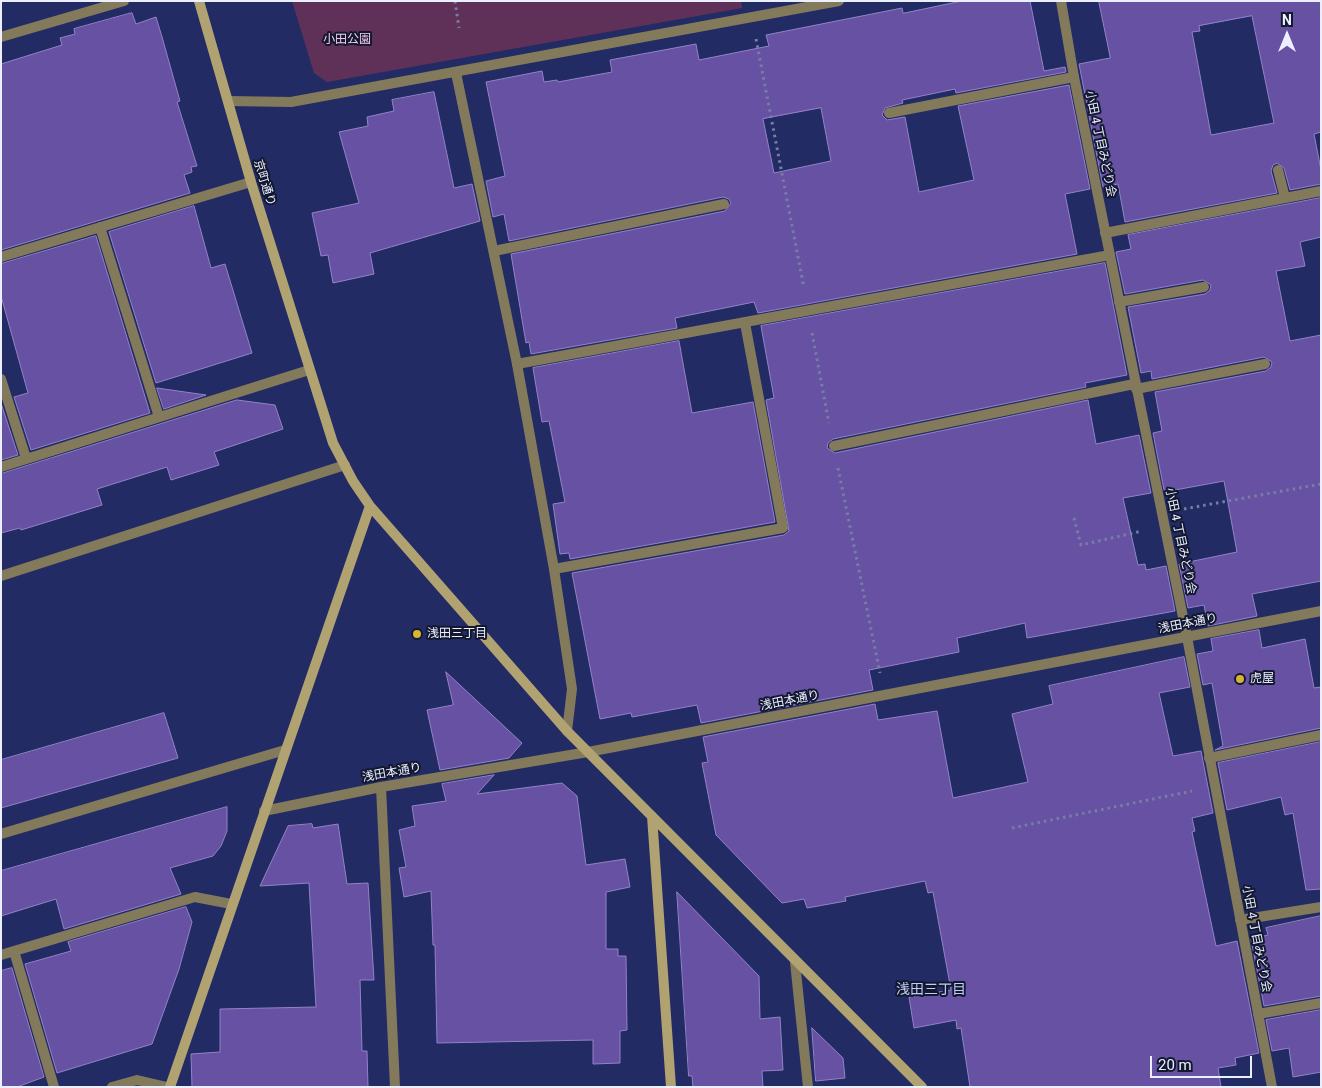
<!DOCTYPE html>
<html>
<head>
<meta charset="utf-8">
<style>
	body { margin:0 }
	#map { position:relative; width:1322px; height:1088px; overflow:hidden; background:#232b64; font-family:Roboto,sans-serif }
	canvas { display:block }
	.frame { position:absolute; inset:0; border:2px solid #ebeffe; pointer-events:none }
	.north { position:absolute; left:1262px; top:10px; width:50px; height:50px; -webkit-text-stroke:4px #131831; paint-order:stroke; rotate:0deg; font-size:14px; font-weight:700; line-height:20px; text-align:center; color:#ebeffe }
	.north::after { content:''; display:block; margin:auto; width:18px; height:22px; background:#ebeffe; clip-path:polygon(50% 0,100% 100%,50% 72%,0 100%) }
	.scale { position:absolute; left:1150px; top:1056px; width:102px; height:22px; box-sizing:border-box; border:2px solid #ebeffe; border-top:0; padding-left:6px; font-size:15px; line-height:18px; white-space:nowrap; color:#ebeffe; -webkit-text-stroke:4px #131831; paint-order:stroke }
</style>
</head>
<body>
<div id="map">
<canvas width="1322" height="1088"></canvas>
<div class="frame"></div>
<div class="north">N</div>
<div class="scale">20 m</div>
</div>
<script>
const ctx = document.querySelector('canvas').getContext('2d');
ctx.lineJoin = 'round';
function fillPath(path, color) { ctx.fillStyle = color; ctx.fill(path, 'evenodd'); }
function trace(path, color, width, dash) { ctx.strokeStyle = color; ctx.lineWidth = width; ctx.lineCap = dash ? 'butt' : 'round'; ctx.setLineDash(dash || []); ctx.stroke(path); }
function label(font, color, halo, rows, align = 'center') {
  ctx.font = font + ' Roboto,"Noto Sans JP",sans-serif'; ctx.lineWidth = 4; ctx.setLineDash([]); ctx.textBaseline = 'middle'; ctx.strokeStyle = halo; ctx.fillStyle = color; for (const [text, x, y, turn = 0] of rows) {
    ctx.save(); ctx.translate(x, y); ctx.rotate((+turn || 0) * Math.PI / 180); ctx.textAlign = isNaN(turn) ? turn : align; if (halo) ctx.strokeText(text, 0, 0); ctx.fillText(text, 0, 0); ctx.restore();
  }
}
fillPath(new Path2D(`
	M 292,1 L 741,1 L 742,8 L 327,82 L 314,73 Z`), '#603158');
const building = new Path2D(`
	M 962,1 L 1030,1 L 1044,71 L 1065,67 L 1066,72 L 956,93 L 955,89 L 902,100 L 903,103 L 885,108 L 882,115 L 887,120 L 905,117 L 919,192 L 974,180 L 958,106 L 1069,85 L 1090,189 L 1065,194 L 1077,254 L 758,313 L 754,302 L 675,318 L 677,328 L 531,354 L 529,342 L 526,343 L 511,254 L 725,211 L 731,203 L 729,199 L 723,197 L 509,241 L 504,214 L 493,217 L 486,181 L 505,176 L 486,82 L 542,71 L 544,82 L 557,80 L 558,82 L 612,72 L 610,60 L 696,44 L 699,60 L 769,46 L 766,35 L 902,8 L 903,13 ZM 821,108 L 831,161 L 774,173 L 763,119 Z
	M 1099,1 L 1321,1 L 1321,132 L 1314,134 L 1321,170 L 1321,184 L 1290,190 L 1284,168 L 1277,163 L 1273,165 L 1271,171 L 1277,193 L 1125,222 L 1118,184 L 1103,187 L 1079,64 L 1110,58 ZM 1252,16 L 1274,123 L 1211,135 L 1192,32 L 1200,31 L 1199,26 Z
	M 132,13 L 136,24 L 156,17 L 162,37 L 180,101 L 177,102 L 197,166 L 191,167 L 192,172 L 184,175 L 190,193 L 1,250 L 1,64 L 62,45 L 60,38 L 75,34 L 74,29 Z
	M 434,92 L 454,188 L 472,184 L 480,221 L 370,253 L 374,274 L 333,283 L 328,255 L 321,256 L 312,213 L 359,203 L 339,132 L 368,126 L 367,117 L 394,111 L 392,100 Z
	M 1321,198 L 1321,237 L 1300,242 L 1305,266 L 1276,271 L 1290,341 L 1321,335 L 1321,581 L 1252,594 L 1257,616 L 1208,626 L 1204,605 L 1188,608 L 1179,564 L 1237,552 L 1224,481 L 1175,490 L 1174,488 L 1164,490 L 1153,433 L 1162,431 L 1155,392 L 1266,371 L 1271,367 L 1272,362 L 1264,357 L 1152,379 L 1151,371 L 1141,373 L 1128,307 L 1205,294 L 1210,290 L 1211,285 L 1203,280 L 1125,294 L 1116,252 L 1131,249 L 1128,235 Z
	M 194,206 L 211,268 L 225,264 L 252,353 L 156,383 L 109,232 Z
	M 96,236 L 150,413 L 31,450 L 14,397 L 28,393 L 1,296 L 1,264 Z
	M 1105,263 L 1127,375 L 1085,383 L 1086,387 L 833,439 L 828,443 L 827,448 L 835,453 L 1088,400 L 1096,444 L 1139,435 L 1151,493 L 1123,498 L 1138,565 L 1145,564 L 1146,570 L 1166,566 L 1175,611 L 1027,638 L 1025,623 L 957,638 L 959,652 L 869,670 L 873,690 L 701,723 L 697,705 L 632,717 L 631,713 L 600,719 L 572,573 L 784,535 L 789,531 L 766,400 L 774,398 L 761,326 Z
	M 679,341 L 692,413 L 753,402 L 775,522 L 570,559 L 569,553 L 560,554 L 553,504 L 565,502 L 549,421 L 542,422 L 533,368 Z
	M 157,388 L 206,395 L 164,409 Z
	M 237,400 L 275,405 L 283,429 L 214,452 L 219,465 L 171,480 L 167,467 L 97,489 L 102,505 L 21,530 L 20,528 L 1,533 L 1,474 Z
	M 1,403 L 18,455 L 1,460 Z
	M 1259,630 L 1262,648 L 1305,639 L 1314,688 L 1321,687 L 1321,728 L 1215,750 L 1223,746 L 1212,683 L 1203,685 L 1197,654 L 1213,651 L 1211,639 Z
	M 1184,657 L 1190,687 L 1159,693 L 1173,756 L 1201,751 L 1213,813 L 1192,818 L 1195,831 L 1192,832 L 1216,946 L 1237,941 L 1259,1053 L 1235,1058 L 1236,1065 L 1218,1068 L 1221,1087 L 970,1087 L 961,1028 L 957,1029 L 956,1020 L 914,1028 L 909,997 L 951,990 L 933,892 L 928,893 L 925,881 L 845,897 L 846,901 L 807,908 L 804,899 L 782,903 L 716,835 L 702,763 L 708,762 L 703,737 L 875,704 L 878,720 L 937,711 L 953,798 L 1028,782 L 1012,714 L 1053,704 L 1049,686 Z
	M 446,672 L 522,743 L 509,758 L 440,770 L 427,710 L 453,705 Z
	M 164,713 L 178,758 L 1,808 L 1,760 Z
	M 1321,742 L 1321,889 L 1306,890 L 1293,813 L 1285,815 L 1281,797 L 1227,810 L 1218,763 Z
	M 494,775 L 477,794 L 562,783 L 577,796 L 586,865 L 625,859 L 630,887 L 606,892 L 606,949 L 618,949 L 618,956 L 626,956 L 627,1030 L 620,1031 L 620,1063 L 593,1064 L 593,1040 L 437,1043 L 435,945 L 433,945 L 431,891 L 404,897 L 399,868 L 406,867 L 399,830 L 415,826 L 412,806 L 446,801 L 442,784 Z
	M 227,807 L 227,831 L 221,846 L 213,856 L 170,868 L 181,894 L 64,929 L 56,899 L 1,916 L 1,871 Z
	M 312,824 L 313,828 L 338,824 L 347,884 L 368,883 L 374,980 L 360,980 L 362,1051 L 367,1051 L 368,1087 L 192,1087 L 191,1054 L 220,1052 L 220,1009 L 316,1007 L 309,883 L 260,886 L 288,826 Z
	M 677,892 L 759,976 L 760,1019 L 780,1017 L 783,1070 L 762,1071 L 763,1087 L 693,1087 L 692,1076 L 689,1076 Z
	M 186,907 L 192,922 L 179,969 L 152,1044 L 57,1073 L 25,964 L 71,951 L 68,942 Z
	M 1321,916 L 1321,996 L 1264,1006 L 1251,939 L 1268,935 L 1266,928 Z
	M 12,968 L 44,1077 L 17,1087 L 1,1087 L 1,971 Z
	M 1321,1010 L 1321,1072 L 1293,1077 L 1289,1048 L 1272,1051 L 1266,1020 Z
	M 812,1028 L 843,1058 L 845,1078 L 816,1081 Z`);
fillPath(building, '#6751a3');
trace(building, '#9283c6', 1);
trace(new Path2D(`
	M 455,1 L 459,28
	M 756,39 L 804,288
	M 812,333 L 829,423
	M 838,468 L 880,673
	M 1184,509 L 1321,484
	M 1074,518 L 1081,545 L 1142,531
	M 1012,828 L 1192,791`), '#777da5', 3, [2.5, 4]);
trace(new Path2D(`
	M 889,113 L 1074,77
	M 1278,170 L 1285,198
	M 1105,233 L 1321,191
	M 494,251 L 724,204
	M 1119,302 L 1204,287
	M 517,364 L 1110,255
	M 1136,389 L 1265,364
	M 834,446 L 1134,384
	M 554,569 L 783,528 L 745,323
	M 1,576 L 345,465
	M 1209,758 L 1321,735
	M 381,787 L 395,1087
	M 1,834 L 285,750
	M 1240,920 L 1321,907
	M 1258,1014 L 1321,1003`), '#837a5c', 10);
trace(new Path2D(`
	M 1061,1 L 1074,77 L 1187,637 L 1272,1087
	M 1,37 L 124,1
	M 456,73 L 517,364 L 554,569 L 572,689 L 567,731
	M 228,101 L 291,102 L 839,1
	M 100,227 L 159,417
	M 1,257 L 251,182
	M 1,379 L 26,458
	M 1,467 L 309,370
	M 264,811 L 381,787 L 588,752 L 1321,611
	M 14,951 L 54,1087
	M 1,955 L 195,897 L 231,904
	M 795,962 L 808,1087
	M 112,1087 L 137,1080 L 167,1087`), '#837a5c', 10);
trace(new Path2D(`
	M 199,1 L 251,182 L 333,443 L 353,481 L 370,506 L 567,731 L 922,1087
	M 652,816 L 671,1087
	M 170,1087 L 370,506`), '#b1a272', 10);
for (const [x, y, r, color] of [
	[417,634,5,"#d6b534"],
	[1240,679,5,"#d6b534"]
]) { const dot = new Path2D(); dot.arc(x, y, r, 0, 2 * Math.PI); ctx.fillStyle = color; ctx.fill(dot); trace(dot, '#131831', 2); }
label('12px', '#f4caeb', '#131831', [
	["小田公園",347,40]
]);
label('12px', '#ebeffe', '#131831', [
	["小田 4 丁目みどり会",1100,144,78],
	["京町通り",264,183,73],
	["小田 4 丁目みどり会",1180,541,78],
	["浅田本通り",1188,624,-11],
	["浅田本通り",790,701,-11],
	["浅田本通り",392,773,-10],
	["小田 4 丁目みどり会",1256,939,79]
]);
label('12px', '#ebeffe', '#131831', [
	["浅田三丁目",427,634],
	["虎屋",1250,679]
], 'left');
label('14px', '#c1ccf6', '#131831', [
	["浅田三丁目",931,990]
]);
</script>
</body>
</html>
